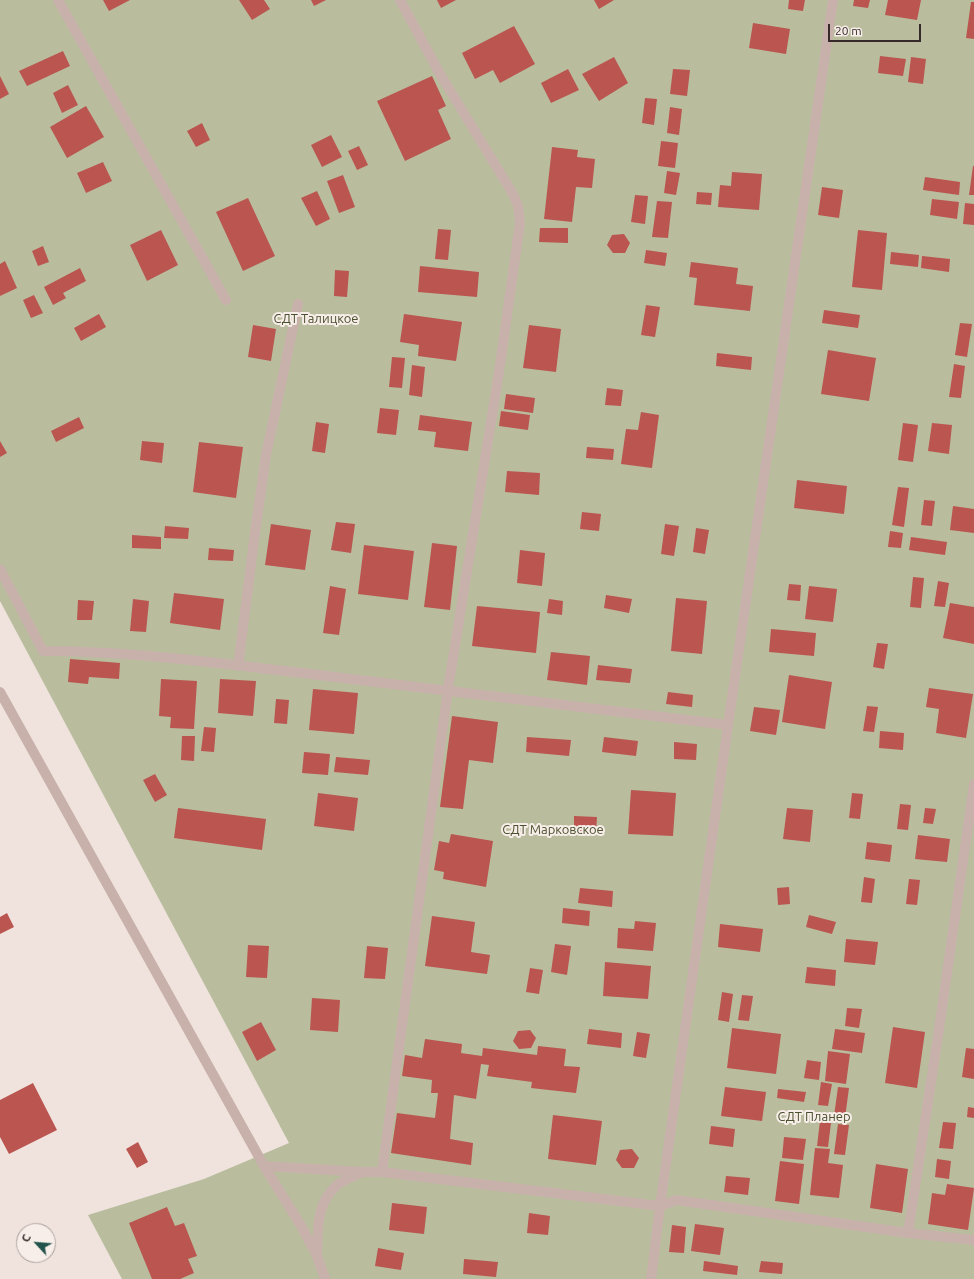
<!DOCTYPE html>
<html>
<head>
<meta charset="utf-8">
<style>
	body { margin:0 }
	#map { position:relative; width:974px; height:1279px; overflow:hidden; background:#f0e3dd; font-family:Ubuntu,sans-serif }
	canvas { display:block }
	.north { position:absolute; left:16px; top:1223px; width:40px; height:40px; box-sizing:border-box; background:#f8eee9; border:1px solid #aaa09c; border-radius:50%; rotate:296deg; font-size:11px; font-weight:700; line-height:16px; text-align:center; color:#352a29 }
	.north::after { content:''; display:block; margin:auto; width:14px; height:18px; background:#22524c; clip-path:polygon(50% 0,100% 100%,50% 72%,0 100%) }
	.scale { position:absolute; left:828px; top:24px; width:93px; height:18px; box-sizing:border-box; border:2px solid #352a29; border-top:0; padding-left:5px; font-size:12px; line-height:14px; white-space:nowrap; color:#352a29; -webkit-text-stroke:3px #f8eee9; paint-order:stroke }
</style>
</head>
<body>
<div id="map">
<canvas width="974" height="1279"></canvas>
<div class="north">С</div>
<div class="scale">20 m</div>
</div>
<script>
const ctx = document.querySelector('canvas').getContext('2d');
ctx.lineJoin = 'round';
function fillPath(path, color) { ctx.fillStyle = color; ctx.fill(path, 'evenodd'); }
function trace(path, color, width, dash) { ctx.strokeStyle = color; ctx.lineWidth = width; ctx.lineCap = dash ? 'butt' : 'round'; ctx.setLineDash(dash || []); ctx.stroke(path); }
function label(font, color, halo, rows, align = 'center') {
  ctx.font = font + ' Ubuntu,sans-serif'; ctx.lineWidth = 4; ctx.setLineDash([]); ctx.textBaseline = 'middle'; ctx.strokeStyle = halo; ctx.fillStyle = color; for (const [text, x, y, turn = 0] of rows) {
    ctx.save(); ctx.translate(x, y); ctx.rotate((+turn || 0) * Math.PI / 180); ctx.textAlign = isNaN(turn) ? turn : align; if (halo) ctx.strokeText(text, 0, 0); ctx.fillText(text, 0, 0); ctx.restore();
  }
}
fillPath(new Path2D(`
	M 0,0 L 974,0 L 974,1279 L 122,1279 L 88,1215 L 204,1179 L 289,1143 L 0,601 Z`), '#b9bd9e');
fillPath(new Path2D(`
	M 103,0 L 130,0 L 109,11 Z
	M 239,0 L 264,0 L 270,9 L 252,20 Z
	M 311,0 L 326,0 L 314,6 Z
	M 437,0 L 456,0 L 441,8 Z
	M 594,0 L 614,0 L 599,9 Z
	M 789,0 L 805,0 L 803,11 L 788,9 Z
	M 854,0 L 870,0 L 868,8 L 853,6 Z
	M 888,0 L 921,0 L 917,20 L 885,15 Z
	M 971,2 L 974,2 L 974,39 L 966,38 Z
	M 753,23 L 790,29 L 786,54 L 749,48 Z
	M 514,26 L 535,64 L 500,83 L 493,70 L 475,79 L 462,53 Z
	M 63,51 L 70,66 L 27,86 L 19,71 Z
	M 880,56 L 906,59 L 903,76 L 878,73 Z
	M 614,57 L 628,83 L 599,101 L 582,74 Z
	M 911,57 L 926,59 L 923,84 L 908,82 Z
	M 568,69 L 579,90 L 551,103 L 541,83 Z
	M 673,69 L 690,70 L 687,96 L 670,94 Z
	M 0,76 L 9,94 L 0,99 Z
	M 432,76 L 446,106 L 438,110 L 451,139 L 405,161 L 377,101 Z
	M 68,85 L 78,105 L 62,113 L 53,93 Z
	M 645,98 L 657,99 L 654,125 L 642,123 Z
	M 86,106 L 104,137 L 67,158 L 50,127 Z
	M 670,107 L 682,109 L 679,135 L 667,133 Z
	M 202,123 L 210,140 L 196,147 L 187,131 Z
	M 331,135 L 342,157 L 322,167 L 311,145 Z
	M 661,141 L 678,143 L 675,168 L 658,166 Z
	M 359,146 L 368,165 L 357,170 L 348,151 Z
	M 552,147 L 578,150 L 577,157 L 595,159 L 592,188 L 576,187 L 572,222 L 544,219 Z
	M 103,162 L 112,181 L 86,193 L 77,173 Z
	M 973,166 L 974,166 L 974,195 L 969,195 Z
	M 667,171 L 680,173 L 676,195 L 664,193 Z
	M 732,172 L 762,174 L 759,210 L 718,207 L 720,185 L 731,186 Z
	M 343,175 L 355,207 L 339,213 L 327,181 Z
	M 925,177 L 960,182 L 959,195 L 923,190 Z
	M 822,187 L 843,190 L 839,218 L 818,215 Z
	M 317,191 L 330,219 L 316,226 L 301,198 Z
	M 697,192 L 712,193 L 711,205 L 696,204 Z
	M 635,195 L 648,196 L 645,224 L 631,222 Z
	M 248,198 L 275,256 L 243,271 L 216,212 Z
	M 932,199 L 959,202 L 957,219 L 930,215 Z
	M 657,201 L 672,202 L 668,238 L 652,237 Z
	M 965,203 L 974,204 L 974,225 L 963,224 Z
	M 540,228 L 568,228 L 568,243 L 539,242 Z
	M 438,229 L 451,230 L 448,260 L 435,259 Z
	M 161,230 L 178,265 L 147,281 L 130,245 Z
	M 858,230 L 887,233 L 882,290 L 852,287 Z
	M 624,234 L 630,243 L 625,253 L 613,253 L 607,245 L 612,235 Z
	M 43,246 L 49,262 L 38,266 L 32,251 Z
	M 646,250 L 667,253 L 665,266 L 644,263 Z
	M 891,252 L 919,255 L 918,267 L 890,264 Z
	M 922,256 L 950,259 L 949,272 L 921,268 Z
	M 5,261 L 17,288 L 0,296 L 0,264 Z
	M 691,262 L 738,268 L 736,284 L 753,286 L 750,311 L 694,305 L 697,278 L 689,277 Z
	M 420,266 L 479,272 L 477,297 L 418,292 Z
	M 80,268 L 86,281 L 63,293 L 66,298 L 53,305 L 44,287 Z
	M 335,270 L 349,271 L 347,297 L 334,296 Z
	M 34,295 L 43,313 L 31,318 L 23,300 Z
	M 646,305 L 660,307 L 655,337 L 641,335 Z
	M 824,310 L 860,315 L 858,328 L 822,323 Z
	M 99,314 L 106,327 L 81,341 L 74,328 Z
	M 404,314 L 462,322 L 456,361 L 418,356 L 419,345 L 400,342 Z
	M 960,323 L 972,324 L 967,357 L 955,355 Z
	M 253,325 L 276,329 L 271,361 L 248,357 Z
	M 529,325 L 561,329 L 556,372 L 523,368 Z
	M 828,350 L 876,358 L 869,401 L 821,394 Z
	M 717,353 L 752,357 L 751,370 L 716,366 Z
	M 392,357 L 405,358 L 402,388 L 389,387 Z
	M 954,364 L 965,366 L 961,398 L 949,397 Z
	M 412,365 L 425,367 L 422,397 L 409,395 Z
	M 607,388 L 623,390 L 621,406 L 605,405 Z
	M 506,394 L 535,398 L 533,413 L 504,409 Z
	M 380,408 L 399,410 L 396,435 L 377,433 Z
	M 501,411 L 530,415 L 528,430 L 499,426 Z
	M 641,412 L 659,415 L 652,468 L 621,464 L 626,429 L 638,430 Z
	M 420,415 L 472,422 L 468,451 L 434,447 L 436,432 L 418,430 Z
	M 79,417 L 84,428 L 56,442 L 51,431 Z
	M 316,422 L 329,424 L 325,453 L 312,451 Z
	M 903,423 L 918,425 L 913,462 L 898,460 Z
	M 932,423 L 952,425 L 949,454 L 928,451 Z
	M 0,441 L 7,453 L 0,457 Z
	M 142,441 L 164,443 L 162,463 L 140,460 Z
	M 199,442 L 243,447 L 236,498 L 193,492 Z
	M 587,447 L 614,449 L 613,460 L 586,458 Z
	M 507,471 L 540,473 L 539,495 L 505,492 Z
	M 797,480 L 847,486 L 844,514 L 794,508 Z
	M 898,487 L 909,488 L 904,527 L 892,525 Z
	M 924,500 L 935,501 L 932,526 L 921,525 Z
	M 953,506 L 974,509 L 974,533 L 950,530 Z
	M 582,512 L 601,514 L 599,531 L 580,529 Z
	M 336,522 L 355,524 L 351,553 L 331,550 Z
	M 271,524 L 311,530 L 305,570 L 265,565 Z
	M 665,524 L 679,526 L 674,556 L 661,554 Z
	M 165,526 L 189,528 L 188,539 L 164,538 Z
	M 696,528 L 709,530 L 705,554 L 693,552 Z
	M 890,531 L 903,533 L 901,548 L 888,547 Z
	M 132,535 L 161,537 L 161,549 L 132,548 Z
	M 911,537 L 947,542 L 945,555 L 909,550 Z
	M 432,543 L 457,546 L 450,610 L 424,607 Z
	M 364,545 L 414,551 L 408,600 L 358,594 Z
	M 209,548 L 234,550 L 233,561 L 208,560 Z
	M 520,550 L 545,553 L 542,586 L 517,583 Z
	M 913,577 L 924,578 L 921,608 L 910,607 Z
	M 938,581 L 949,583 L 945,607 L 934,606 Z
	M 789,584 L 801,585 L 800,601 L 787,600 Z
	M 330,586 L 346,589 L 339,635 L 323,633 Z
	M 809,586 L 837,589 L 833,622 L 805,619 Z
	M 174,593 L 224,599 L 220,630 L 170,623 Z
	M 606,595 L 632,599 L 629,613 L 604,608 Z
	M 676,598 L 707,601 L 702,654 L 671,651 Z
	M 133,599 L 149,601 L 146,632 L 130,631 Z
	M 549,599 L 563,601 L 562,615 L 547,613 Z
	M 78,600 L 94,601 L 92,620 L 77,620 Z
	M 950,603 L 974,607 L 974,644 L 943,638 Z
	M 477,606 L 540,612 L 536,653 L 472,646 Z
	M 771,629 L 816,633 L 814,656 L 769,652 Z
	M 877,643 L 888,644 L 884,669 L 873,667 Z
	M 551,652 L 590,656 L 587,685 L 547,680 Z
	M 70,659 L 120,663 L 119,679 L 89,677 L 88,684 L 68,682 Z
	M 598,665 L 632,669 L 630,683 L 596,680 Z
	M 789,675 L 832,682 L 825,729 L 782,722 Z
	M 161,679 L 197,681 L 194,729 L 170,728 L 171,717 L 159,716 Z
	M 220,679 L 256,681 L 253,716 L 218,713 Z
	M 929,688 L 973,694 L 966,738 L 936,733 L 939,709 L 926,707 Z
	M 313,689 L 358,693 L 354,734 L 309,730 Z
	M 668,692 L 693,695 L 692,707 L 666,704 Z
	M 276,699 L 289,700 L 287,724 L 274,723 Z
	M 867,706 L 878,707 L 874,732 L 863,731 Z
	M 754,707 L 780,710 L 776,735 L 750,731 Z
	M 452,716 L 498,722 L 493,763 L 469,760 L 463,809 L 440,807 Z
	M 204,727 L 216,728 L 214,752 L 201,751 Z
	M 880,731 L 904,733 L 903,750 L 879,748 Z
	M 182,736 L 195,736 L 194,761 L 181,760 Z
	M 527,737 L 571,740 L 569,756 L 526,752 Z
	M 604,737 L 638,741 L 636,756 L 602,752 Z
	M 674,742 L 697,744 L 696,760 L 674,759 Z
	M 304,752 L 330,754 L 328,775 L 302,773 Z
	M 336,757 L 370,760 L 368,775 L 334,772 Z
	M 155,774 L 167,795 L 155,802 L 143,780 Z
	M 631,790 L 676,793 L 673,836 L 628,834 Z
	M 318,793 L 358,798 L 354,831 L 314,826 Z
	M 852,793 L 863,794 L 860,819 L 849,818 Z
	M 900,804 L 911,805 L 908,830 L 897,829 Z
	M 178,808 L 266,819 L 262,850 L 174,838 Z
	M 787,808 L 813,810 L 810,842 L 783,839 Z
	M 925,808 L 936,809 L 933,824 L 923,823 Z
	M 574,816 L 597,817 L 596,833 L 574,832 Z
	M 451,834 L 493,841 L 486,887 L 443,879 L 444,872 L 434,870 L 439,841 L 449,843 Z
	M 918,835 L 950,839 L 947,862 L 915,859 Z
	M 867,842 L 892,845 L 890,862 L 865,859 Z
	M 864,877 L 875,879 L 872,903 L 861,902 Z
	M 909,879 L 920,880 L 917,905 L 906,904 Z
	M 789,887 L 790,904 L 778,905 L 777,888 Z
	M 580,888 L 613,891 L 612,907 L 578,903 Z
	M 563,908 L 590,911 L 589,926 L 562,923 Z
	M 7,913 L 14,927 L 0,934 L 0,917 Z
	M 809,915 L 836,922 L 832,934 L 806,927 Z
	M 432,916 L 475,922 L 471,952 L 490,955 L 487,974 L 425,966 Z
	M 635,921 L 656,923 L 653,951 L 617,948 L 618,928 L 634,929 Z
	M 720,924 L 763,929 L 760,952 L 718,947 Z
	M 846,939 L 878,942 L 875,965 L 844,962 Z
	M 555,944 L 571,946 L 567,975 L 551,972 Z
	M 248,945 L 269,946 L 267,978 L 246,977 Z
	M 367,946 L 388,948 L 385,979 L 364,978 Z
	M 605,962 L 651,966 L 648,999 L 603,996 Z
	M 807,967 L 836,970 L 835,986 L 805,983 Z
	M 530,968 L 543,970 L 539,994 L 526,992 Z
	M 722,992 L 733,994 L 729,1022 L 718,1020 Z
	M 742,995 L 753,996 L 749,1021 L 738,1020 Z
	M 312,998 L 340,1000 L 338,1032 L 310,1030 Z
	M 847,1008 L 862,1009 L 859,1028 L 845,1026 Z
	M 261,1022 L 276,1050 L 257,1061 L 242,1032 Z
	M 893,1027 L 925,1032 L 917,1088 L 885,1083 Z
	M 732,1028 L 781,1034 L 776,1074 L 727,1068 Z
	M 589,1029 L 622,1033 L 621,1048 L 587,1044 Z
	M 835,1029 L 865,1033 L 862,1053 L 832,1049 Z
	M 530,1030 L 536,1038 L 531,1048 L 519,1049 L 513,1041 L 518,1031 Z
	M 637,1032 L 650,1034 L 646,1058 L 633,1056 Z
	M 425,1039 L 462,1044 L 461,1053 L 482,1056 L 483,1048 L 537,1055 L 538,1046 L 566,1049 L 564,1066 L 580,1067 L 576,1093 L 531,1088 L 532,1082 L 487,1076 L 489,1065 L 481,1064 L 476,1099 L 454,1095 L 450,1139 L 473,1143 L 471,1165 L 391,1153 L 397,1113 L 435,1118 L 438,1093 L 431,1093 L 432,1080 L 402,1076 L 405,1055 L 422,1058 Z
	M 966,1048 L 974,1049 L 974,1079 L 962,1077 Z
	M 828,1051 L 850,1054 L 846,1084 L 825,1081 Z
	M 807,1060 L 821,1062 L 819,1080 L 804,1078 Z
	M 821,1082 L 832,1084 L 828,1106 L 818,1105 Z
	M 33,1083 L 57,1130 L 9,1154 L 0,1137 L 0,1100 Z
	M 725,1087 L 766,1092 L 762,1121 L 721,1116 Z
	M 838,1087 L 849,1088 L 845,1118 L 834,1116 Z
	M 778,1089 L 806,1092 L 804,1102 L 777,1098 Z
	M 968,1107 L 974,1108 L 974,1118 L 967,1117 Z
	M 553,1115 L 602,1121 L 596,1165 L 548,1159 Z
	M 820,1121 L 831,1123 L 828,1147 L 817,1146 Z
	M 943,1122 L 956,1123 L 953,1149 L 939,1148 Z
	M 838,1124 L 849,1125 L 845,1155 L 834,1154 Z
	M 711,1126 L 735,1129 L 733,1147 L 709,1144 Z
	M 784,1137 L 806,1139 L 803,1160 L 782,1158 Z
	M 138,1142 L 148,1162 L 137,1168 L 126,1149 Z
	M 815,1148 L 830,1149 L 828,1163 L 843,1165 L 839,1198 L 810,1195 Z
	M 632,1149 L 639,1158 L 634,1168 L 622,1168 L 616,1160 L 620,1150 Z
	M 937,1159 L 951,1161 L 949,1179 L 935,1177 Z
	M 780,1161 L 804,1164 L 799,1204 L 775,1201 Z
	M 876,1164 L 908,1169 L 902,1213 L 870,1208 Z
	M 726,1176 L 750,1178 L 748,1195 L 724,1192 Z
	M 947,1184 L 974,1188 L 968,1230 L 928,1224 L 932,1193 L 945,1195 Z
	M 392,1203 L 427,1207 L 424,1234 L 389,1230 Z
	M 167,1207 L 175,1226 L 184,1223 L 197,1256 L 188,1259 L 194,1273 L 180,1279 L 152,1279 L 129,1223 Z
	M 529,1213 L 550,1216 L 548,1235 L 527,1233 Z
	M 695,1224 L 724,1228 L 720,1255 L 691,1251 Z
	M 672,1225 L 686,1227 L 684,1253 L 669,1252 Z
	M 378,1248 L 404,1253 L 401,1270 L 375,1266 Z
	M 464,1259 L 498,1262 L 496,1277 L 463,1274 Z
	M 704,1261 L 738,1266 L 737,1275 L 703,1271 Z
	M 761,1261 L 783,1263 L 782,1274 L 759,1272 Z`), '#ba5550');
trace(new Path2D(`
	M 58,0 L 226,300
	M 0,569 L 43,651 C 130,651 216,663 302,673 C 444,689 586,707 728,725
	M 238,666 L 255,533 L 266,455 L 298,304
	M 264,1166 L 300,1224 L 317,1256 L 325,1279
	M 382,1172 L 448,689 L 499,372 L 520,223 L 518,206 L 513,194 L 440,74 L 400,0
	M 908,1233 L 938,1036 L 974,784
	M 317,1254 C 318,1228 316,1204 337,1185 C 344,1180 354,1176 362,1172`), '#c7b1aa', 10);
trace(new Path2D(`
	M 0,692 L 264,1166 L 362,1172 L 382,1172 L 660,1206 L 676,1200 L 908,1233 L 974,1240
	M 651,1279 L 660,1206 L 728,725 L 833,0`), '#c7b1aa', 10);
label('13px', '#4b512f', '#f8eee9', [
	["СДТ Талицкое",316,319],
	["СДТ Марковское",553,830],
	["СДТ Планер",814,1117]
]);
</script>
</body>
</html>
